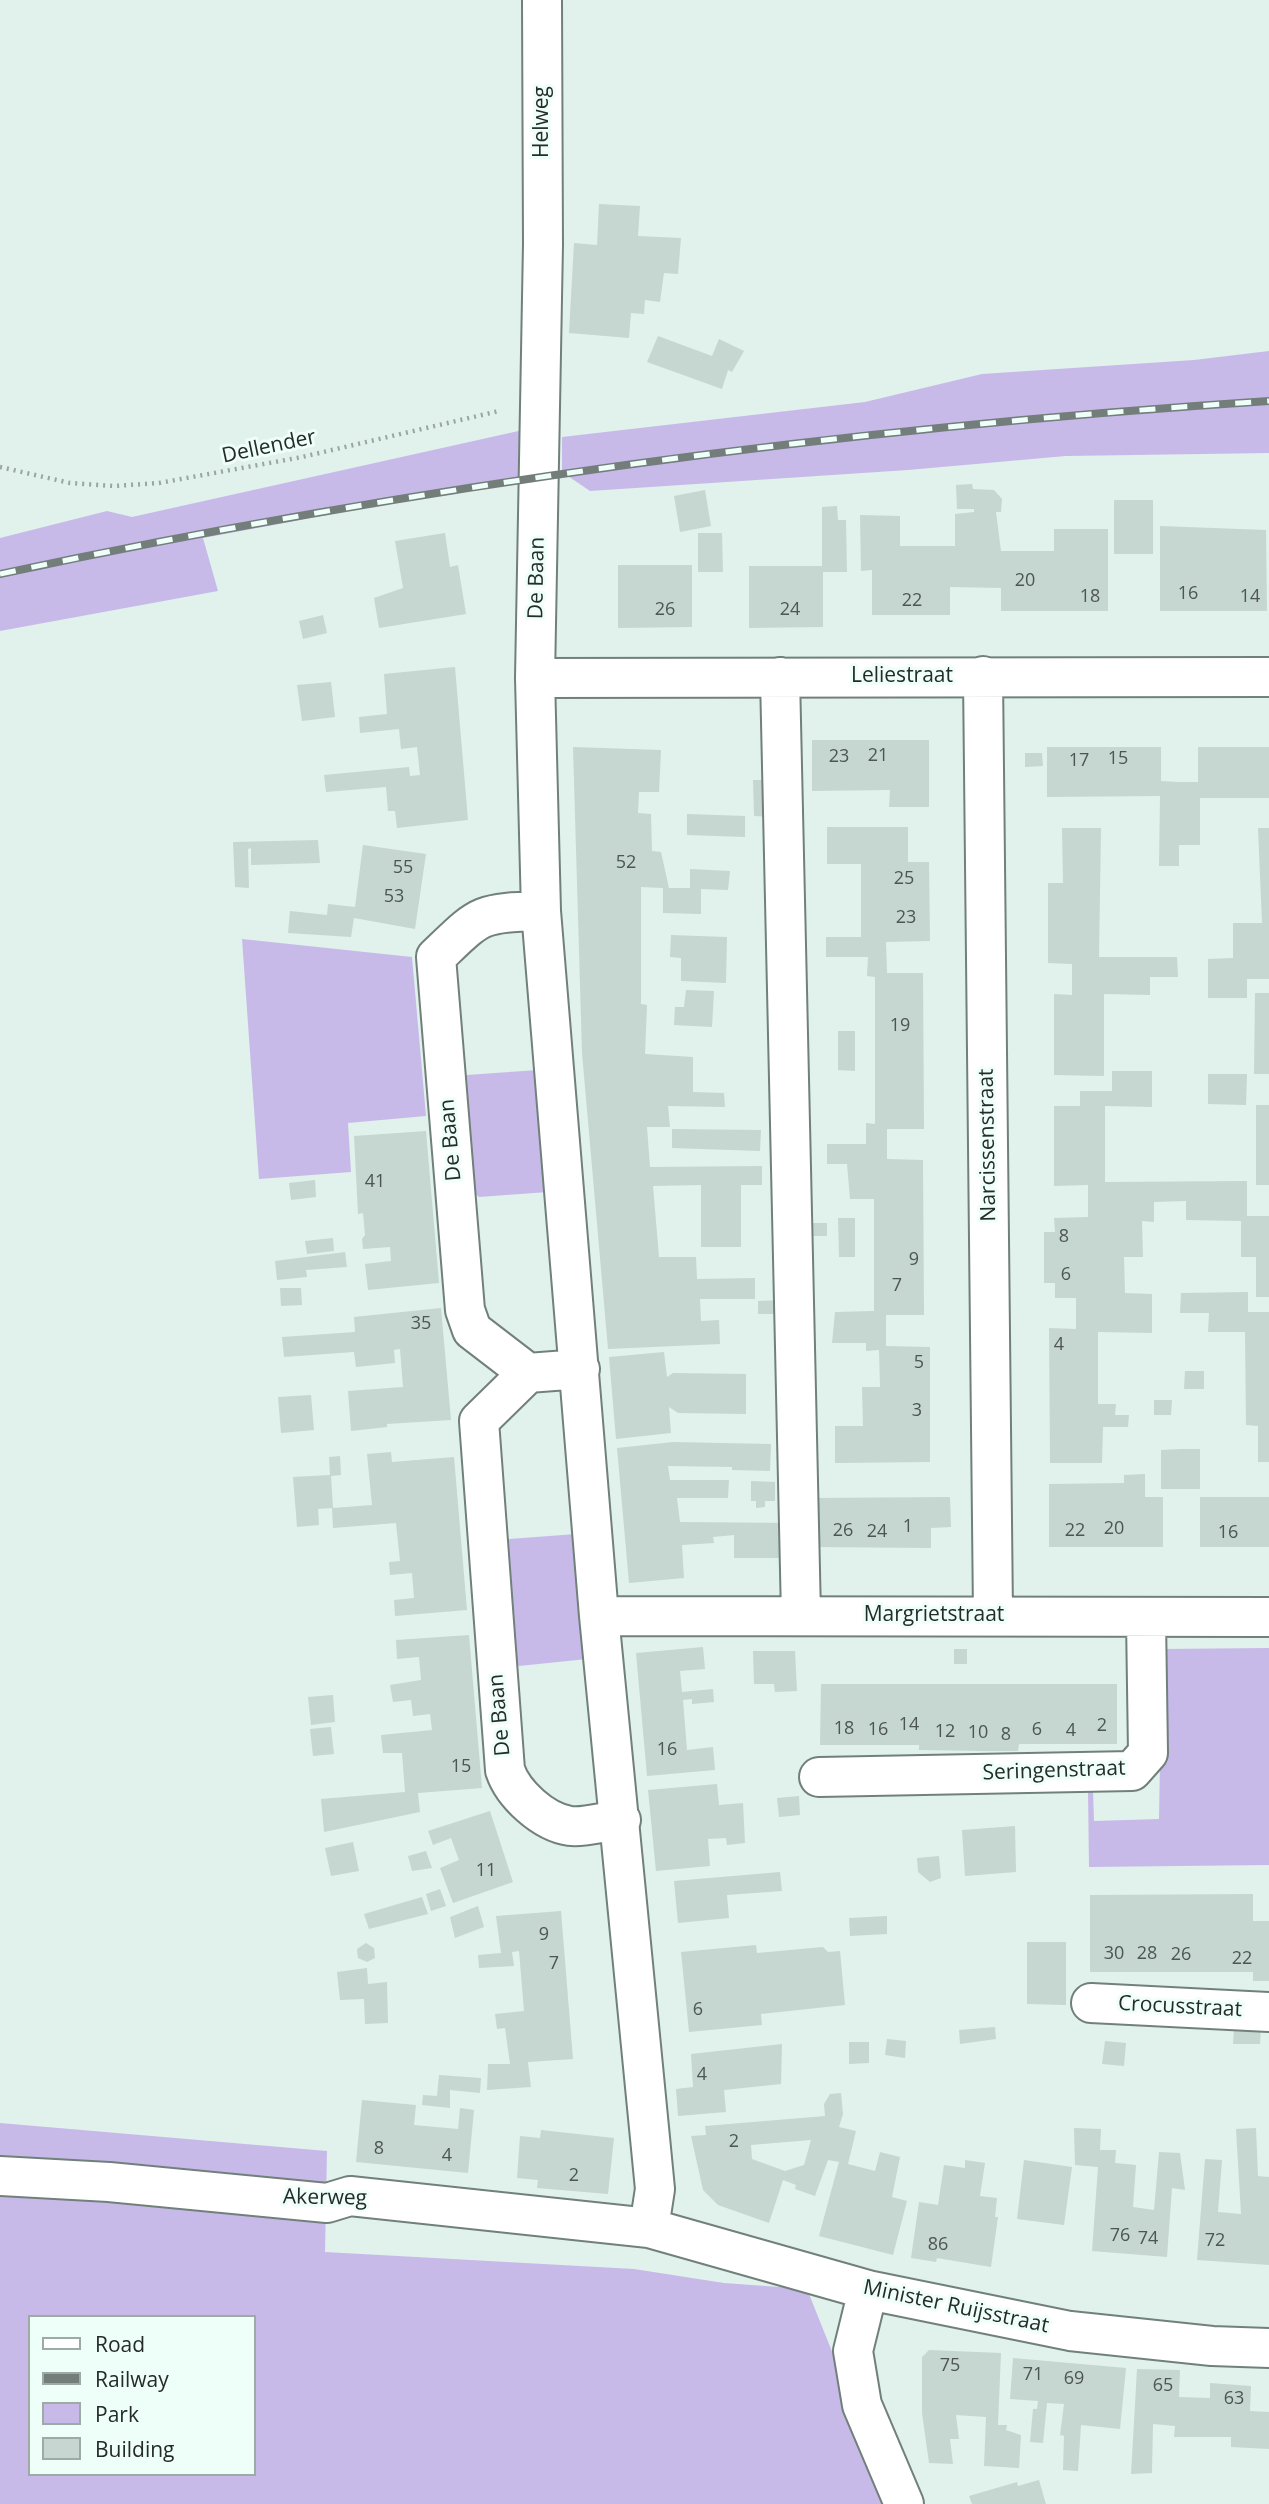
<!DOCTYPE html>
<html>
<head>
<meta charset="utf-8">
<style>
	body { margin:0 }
	#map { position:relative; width:1269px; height:2504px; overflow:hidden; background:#e1f1ec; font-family:"Open Sans",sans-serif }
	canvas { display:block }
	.legend { position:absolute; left:28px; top:2315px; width:228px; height:161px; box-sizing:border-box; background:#eefef9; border:2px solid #9eaaa6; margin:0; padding:9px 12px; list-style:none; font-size:21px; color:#252b29 }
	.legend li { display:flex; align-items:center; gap:14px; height:35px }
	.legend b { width:35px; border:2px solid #9eaaa6 }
</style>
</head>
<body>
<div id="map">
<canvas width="1269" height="2504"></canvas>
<ul class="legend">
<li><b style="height:9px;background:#fff"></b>Road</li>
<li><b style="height:9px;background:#737d7a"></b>Railway</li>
<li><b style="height:19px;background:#c7bae9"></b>Park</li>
<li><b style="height:19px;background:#c6d6d1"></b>Building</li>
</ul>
</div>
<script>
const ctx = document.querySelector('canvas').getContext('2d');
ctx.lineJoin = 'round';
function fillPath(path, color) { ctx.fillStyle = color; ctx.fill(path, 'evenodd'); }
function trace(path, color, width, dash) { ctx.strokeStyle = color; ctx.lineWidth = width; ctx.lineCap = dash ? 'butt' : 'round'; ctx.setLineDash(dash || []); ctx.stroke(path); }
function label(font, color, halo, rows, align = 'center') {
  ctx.font = font + ' "Open Sans",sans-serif'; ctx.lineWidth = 6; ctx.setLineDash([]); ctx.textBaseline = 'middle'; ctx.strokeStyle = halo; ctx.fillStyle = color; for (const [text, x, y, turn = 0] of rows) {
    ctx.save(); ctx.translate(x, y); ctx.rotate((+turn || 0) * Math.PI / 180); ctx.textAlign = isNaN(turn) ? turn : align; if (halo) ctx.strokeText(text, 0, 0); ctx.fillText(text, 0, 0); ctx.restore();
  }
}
fillPath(new Path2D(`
	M 1269,351 L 1269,453 L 1066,456 L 908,470 L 590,491 L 562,472 L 562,437 L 865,402 L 982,374 L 1194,360 Z
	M 523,430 L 522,479 L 203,538 L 218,591 L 0,631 L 0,538 L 107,511 L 132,517 Z
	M 242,939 L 412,957 L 426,1116 L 348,1123 L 351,1172 L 259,1179 Z
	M 537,1070 L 548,1192 L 479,1197 L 464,1184 L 457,1091 L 467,1075 Z
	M 576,1534 L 587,1659 L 519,1666 L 503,1652 L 496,1553 L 509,1539 Z
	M 1269,1648 L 1269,1865 L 1089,1867 L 1088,1791 L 1093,1791 L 1094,1821 L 1159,1819 L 1162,1649 Z
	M 0,2123 L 327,2151 L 325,2252 L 634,2269 L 724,2283 L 807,2289 L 893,2504 L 0,2504 ZM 30,2317 L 254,2317 L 254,2474 L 30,2474 Z`), '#c7bae9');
fillPath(new Path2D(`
	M 599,204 L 640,206 L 638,236 L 681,238 L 678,274 L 664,273 L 660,302 L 645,300 L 644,314 L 631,313 L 629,338 L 569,333 L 574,243 L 597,245 Z
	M 658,336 L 712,356 L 719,339 L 744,351 L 732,372 L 728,370 L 722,389 L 647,362 Z
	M 972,484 L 973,489 L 994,490 L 1002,499 L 1001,512 L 996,512 L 1001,551 L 1054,551 L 1054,529 L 1108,529 L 1108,611 L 1001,611 L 1001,588 L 950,587 L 950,615 L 872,615 L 872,570 L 861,571 L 860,515 L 900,516 L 900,546 L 955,546 L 955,514 L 974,512 L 974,509 L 957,509 L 956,485 Z
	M 705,490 L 711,526 L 680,532 L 674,496 Z
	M 1114,500 L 1153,500 L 1153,554 L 1114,554 Z
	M 837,506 L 838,520 L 846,520 L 847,572 L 823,572 L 823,627 L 749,628 L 749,566 L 822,566 L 822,507 Z
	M 1160,526 L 1266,530 L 1267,611 L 1160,611 Z
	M 445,533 L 450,567 L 458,565 L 466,614 L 379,628 L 374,598 L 403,588 L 395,541 Z
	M 698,533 L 722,533 L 723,572 L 698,572 Z
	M 618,565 L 692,565 L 692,627 L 618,628 Z
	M 323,615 L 327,633 L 303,639 L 299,621 Z
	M 455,667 L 468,820 L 397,828 L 395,811 L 388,811 L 386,787 L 326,792 L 324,775 L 409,767 L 410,776 L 420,775 L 417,747 L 401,749 L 399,729 L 360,733 L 359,717 L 387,714 L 384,674 Z
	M 331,682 L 335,717 L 302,721 L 297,685 Z
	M 812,740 L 929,740 L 929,807 L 889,807 L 890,790 L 812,791 Z
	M 573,747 L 661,750 L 659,792 L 639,792 L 638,813 L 651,814 L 652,851 L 661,852 L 669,888 L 690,888 L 690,869 L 730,871 L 728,890 L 701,889 L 701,914 L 663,913 L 663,888 L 641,887 L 641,1004 L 647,1005 L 645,1054 L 693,1057 L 693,1092 L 724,1093 L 725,1107 L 668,1106 L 670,1127 L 647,1127 L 650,1167 L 762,1166 L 762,1185 L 741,1185 L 741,1247 L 701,1247 L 701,1185 L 653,1186 L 659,1257 L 696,1257 L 697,1279 L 755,1278 L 755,1299 L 700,1299 L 701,1321 L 719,1320 L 720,1344 L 608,1349 L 582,1053 Z
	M 1047,747 L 1161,747 L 1161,781 L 1179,782 L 1198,782 L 1198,747 L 1269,747 L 1269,798 L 1200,798 L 1200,845 L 1179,845 L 1179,866 L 1159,866 L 1160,796 L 1047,797 Z
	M 1025,753 L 1042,753 L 1043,766 L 1025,767 Z
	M 753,780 L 775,780 L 776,817 L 754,816 Z
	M 687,814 L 745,816 L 745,837 L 687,835 Z
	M 827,827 L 908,827 L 908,862 L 929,862 L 930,941 L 886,942 L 887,973 L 923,973 L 924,1129 L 887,1129 L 887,1159 L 923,1160 L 924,1315 L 886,1315 L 886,1346 L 930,1347 L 930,1462 L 835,1463 L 835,1426 L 863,1426 L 862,1387 L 880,1387 L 879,1350 L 866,1351 L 866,1343 L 832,1343 L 835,1312 L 874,1311 L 874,1199 L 850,1199 L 847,1164 L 827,1164 L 827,1144 L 866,1144 L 866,1123 L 875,1124 L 875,977 L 867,976 L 868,957 L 826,957 L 826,937 L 861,937 L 861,864 L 827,864 Z
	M 1062,828 L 1101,828 L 1099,957 L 1177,957 L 1178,977 L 1150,977 L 1150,995 L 1104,994 L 1104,1076 L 1054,1075 L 1054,994 L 1072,995 L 1072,964 L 1048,963 L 1048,883 L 1063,883 Z
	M 1258,828 L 1269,828 L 1269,979 L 1247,979 L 1247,998 L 1208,998 L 1208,959 L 1233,958 L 1233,923 L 1262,923 Z
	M 318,840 L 320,863 L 251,865 L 251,848 L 248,849 L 249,888 L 235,887 L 233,842 Z
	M 363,845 L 426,854 L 415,929 L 354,918 L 351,937 L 288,933 L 290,911 L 327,915 L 328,904 L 355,907 Z
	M 671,935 L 727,937 L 726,983 L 681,981 L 681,958 L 670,957 Z
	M 686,990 L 714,991 L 712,1027 L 674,1025 L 675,1007 L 684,1007 Z
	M 1255,993 L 1269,993 L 1269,1074 L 1254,1074 Z
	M 838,1031 L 855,1031 L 855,1071 L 838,1070 Z
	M 1112,1071 L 1152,1071 L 1152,1107 L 1105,1106 L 1105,1182 L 1247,1181 L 1247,1216 L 1269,1216 L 1269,1297 L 1256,1297 L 1256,1257 L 1241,1257 L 1241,1221 L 1186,1220 L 1186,1201 L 1154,1202 L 1154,1222 L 1142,1221 L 1143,1257 L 1124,1257 L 1125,1293 L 1152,1294 L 1152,1333 L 1098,1332 L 1098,1404 L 1116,1404 L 1115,1415 L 1129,1415 L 1128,1427 L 1103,1427 L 1102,1463 L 1050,1463 L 1049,1328 L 1076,1329 L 1076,1298 L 1055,1298 L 1055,1283 L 1044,1283 L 1044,1232 L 1055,1232 L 1054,1218 L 1088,1217 L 1088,1185 L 1054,1186 L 1054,1106 L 1080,1106 L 1080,1091 L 1112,1091 Z
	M 1208,1074 L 1247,1074 L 1246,1105 L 1208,1104 Z
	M 1256,1105 L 1269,1105 L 1269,1185 L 1256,1185 Z
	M 672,1129 L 761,1130 L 760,1151 L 672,1148 Z
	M 426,1131 L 439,1283 L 368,1290 L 365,1264 L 391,1261 L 390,1247 L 363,1249 L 362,1239 L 365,1235 L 363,1213 L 358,1214 L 354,1136 Z
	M 315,1180 L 316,1197 L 291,1200 L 289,1183 Z
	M 838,1218 L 855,1218 L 855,1257 L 839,1257 Z
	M 809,1223 L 827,1223 L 827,1236 L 810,1236 Z
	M 333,1238 L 334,1251 L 307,1254 L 305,1241 Z
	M 345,1252 L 347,1267 L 306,1270 L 307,1277 L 277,1280 L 275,1261 Z
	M 280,1288 L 301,1288 L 302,1305 L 281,1306 Z
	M 1248,1292 L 1248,1312 L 1269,1312 L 1269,1462 L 1258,1462 L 1258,1426 L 1246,1425 L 1245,1332 L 1208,1332 L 1209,1313 L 1180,1313 L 1181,1293 Z
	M 785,1300 L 785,1314 L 758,1314 L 758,1301 Z
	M 441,1308 L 451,1420 L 387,1424 L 387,1427 L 351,1431 L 348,1391 L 403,1387 L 400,1349 L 394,1350 L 395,1363 L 356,1367 L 354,1352 L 284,1357 L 282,1337 L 355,1332 L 354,1317 Z
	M 664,1352 L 667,1377 L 673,1373 L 746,1374 L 746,1414 L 678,1413 L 669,1407 L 671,1433 L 616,1439 L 609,1357 Z
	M 1185,1371 L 1204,1371 L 1204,1389 L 1184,1389 Z
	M 311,1395 L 314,1430 L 281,1433 L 278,1397 Z
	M 1154,1400 L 1172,1400 L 1171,1415 L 1154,1415 Z
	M 673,1442 L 771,1444 L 770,1471 L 732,1470 L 732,1467 L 668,1466 L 670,1480 L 729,1480 L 728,1498 L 677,1498 L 680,1522 L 792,1523 L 793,1558 L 734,1558 L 734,1535 L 713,1537 L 714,1543 L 682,1545 L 684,1578 L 629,1583 L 617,1448 Z
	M 1181,1449 L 1200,1449 L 1200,1489 L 1161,1489 L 1161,1450 Z
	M 391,1452 L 392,1462 L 454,1457 L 467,1610 L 395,1616 L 394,1600 L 414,1598 L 412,1573 L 390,1575 L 389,1562 L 400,1561 L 396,1523 L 333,1528 L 332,1508 L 318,1509 L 319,1525 L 297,1527 L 293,1477 L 330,1475 L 329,1457 L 340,1456 L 341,1475 L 331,1476 L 333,1508 L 372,1505 L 367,1454 Z
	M 1145,1474 L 1145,1497 L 1163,1497 L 1163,1547 L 1049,1547 L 1049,1484 L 1124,1483 L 1124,1475 Z
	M 751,1481 L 775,1482 L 775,1501 L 765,1501 L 765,1507 L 756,1508 L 756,1501 L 751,1501 Z
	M 950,1497 L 951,1527 L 931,1528 L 931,1548 L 813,1547 L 813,1498 Z
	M 1200,1497 L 1269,1497 L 1269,1547 L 1200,1547 Z
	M 469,1635 L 482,1788 L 418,1793 L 420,1812 L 324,1832 L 321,1799 L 405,1792 L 402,1753 L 383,1753 L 381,1735 L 432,1730 L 430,1714 L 413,1716 L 411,1700 L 393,1702 L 390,1685 L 421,1680 L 419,1657 L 397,1659 L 396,1640 Z
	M 703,1647 L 705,1669 L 680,1671 L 682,1692 L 713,1689 L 714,1702 L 692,1704 L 692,1699 L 683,1700 L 687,1750 L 713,1747 L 715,1770 L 647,1776 L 636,1653 Z
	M 954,1649 L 967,1649 L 967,1664 L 954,1664 Z
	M 753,1651 L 795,1651 L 797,1691 L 775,1692 L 774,1684 L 754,1684 Z
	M 821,1684 L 1117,1684 L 1117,1744 L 1019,1744 L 1018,1751 L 986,1751 L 919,1750 L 919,1745 L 820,1745 Z
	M 333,1695 L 335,1722 L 311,1725 L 308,1697 Z
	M 331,1727 L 334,1754 L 313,1756 L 310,1729 Z
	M 717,1784 L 719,1805 L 743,1803 L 745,1843 L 727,1845 L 726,1838 L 708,1839 L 710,1866 L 656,1871 L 648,1790 Z
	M 799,1796 L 800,1815 L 779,1817 L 777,1798 Z
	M 490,1811 L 513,1882 L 453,1903 L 440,1868 L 459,1860 L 451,1838 L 433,1845 L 428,1831 Z
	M 1015,1826 L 1016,1872 L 965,1876 L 962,1830 Z
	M 353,1842 L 359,1871 L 331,1876 L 325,1848 Z
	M 426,1851 L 432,1868 L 412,1871 L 408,1856 Z
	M 939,1856 L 941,1878 L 930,1882 L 918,1872 L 917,1858 Z
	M 780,1872 L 782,1891 L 727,1895 L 729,1918 L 678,1923 L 674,1881 Z
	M 440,1889 L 446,1906 L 431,1911 L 426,1894 Z
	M 1253,1894 L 1253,1921 L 1269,1921 L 1269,1981 L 1253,1981 L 1253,1972 L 1090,1972 L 1090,1895 Z
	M 422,1897 L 428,1914 L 369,1929 L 364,1914 Z
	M 478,1906 L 484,1927 L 455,1938 L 450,1917 Z
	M 561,1911 L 573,2059 L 528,2062 L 531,2087 L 487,2090 L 488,2064 L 510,2064 L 505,2028 L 497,2029 L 495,2014 L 524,2011 L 519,1951 L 512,1952 L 514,1966 L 479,1968 L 478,1955 L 501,1953 L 496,1916 Z
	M 887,1916 L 887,1934 L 850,1936 L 849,1918 Z
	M 1027,1942 L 1066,1942 L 1066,2005 L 1027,2004 Z
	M 366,1943 L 374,1948 L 375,1958 L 367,1962 L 358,1958 L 357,1949 Z
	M 756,1945 L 757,1953 L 823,1947 L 828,1952 L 840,1951 L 845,2005 L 761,2014 L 762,2025 L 689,2032 L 681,1952 Z
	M 367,1968 L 368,1984 L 387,1982 L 388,2023 L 365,2024 L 364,1999 L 340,2000 L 337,1972 Z
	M 995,2027 L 996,2039 L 960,2044 L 959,2030 Z
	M 1234,2028 L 1261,2028 L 1260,2044 L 1233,2044 Z
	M 887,2039 L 906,2041 L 905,2058 L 885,2055 Z
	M 1105,2041 L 1126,2043 L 1124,2066 L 1102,2064 Z
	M 849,2042 L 869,2042 L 869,2063 L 849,2064 Z
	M 782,2044 L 781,2084 L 724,2090 L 726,2112 L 678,2116 L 676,2089 L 693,2087 L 691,2054 Z
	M 439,2075 L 481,2078 L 480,2093 L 450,2090 L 450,2108 L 422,2105 L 423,2095 L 437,2096 Z
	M 841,2093 L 843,2114 L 839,2127 L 856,2131 L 848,2164 L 875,2171 L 880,2152 L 900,2157 L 892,2197 L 907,2201 L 893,2255 L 819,2236 L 839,2162 L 828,2160 L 815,2196 L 795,2189 L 796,2185 L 783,2180 L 769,2223 L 718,2205 L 703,2190 L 691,2136 L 706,2135 L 705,2126 L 825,2116 L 824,2104 L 830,2094 ZM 811,2140 L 804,2165 L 785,2171 L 752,2159 L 751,2145 Z
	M 362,2100 L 416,2105 L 414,2125 L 458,2129 L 460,2108 L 474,2110 L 468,2173 L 356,2162 Z
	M 1074,2128 L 1101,2129 L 1100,2150 L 1116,2150 L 1115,2163 L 1136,2165 L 1133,2207 L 1154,2210 L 1159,2152 L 1180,2153 L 1185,2190 L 1172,2188 L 1167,2257 L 1092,2251 L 1098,2167 L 1075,2165 Z
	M 1256,2128 L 1258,2176 L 1269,2177 L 1269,2265 L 1197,2260 L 1205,2159 L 1222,2160 L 1218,2212 L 1241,2214 L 1236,2129 Z
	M 541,2130 L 614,2138 L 608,2194 L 537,2188 L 538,2180 L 517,2178 L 520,2136 L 540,2138 Z
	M 965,2160 L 985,2163 L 980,2196 L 997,2198 L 995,2217 L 998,2217 L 991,2267 L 937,2258 L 936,2262 L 911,2258 L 919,2202 L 938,2205 L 944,2165 L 965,2168 Z
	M 1024,2160 L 1072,2167 L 1064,2225 L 1017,2219 Z
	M 929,2350 L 1001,2353 L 998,2425 L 1007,2425 L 1006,2430 L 1021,2435 L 1019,2468 L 984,2466 L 986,2417 L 956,2415 L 959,2439 L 950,2439 L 953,2464 L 929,2463 L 922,2413 L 922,2357 Z
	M 1013,2358 L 1126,2368 L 1120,2429 L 1081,2425 L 1078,2471 L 1063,2470 L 1064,2436 L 1060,2435 L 1064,2404 L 1047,2403 L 1043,2443 L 1030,2442 L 1033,2409 L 1037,2409 L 1038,2401 L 1010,2399 Z
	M 1137,2369 L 1180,2370 L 1179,2397 L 1210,2398 L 1210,2383 L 1251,2386 L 1250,2411 L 1269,2412 L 1269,2449 L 1231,2447 L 1231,2437 L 1174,2437 L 1175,2426 L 1153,2424 L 1152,2473 L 1131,2474 Z
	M 1039,2480 L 1046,2504 L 972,2504 L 969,2496 L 1017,2482 L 1018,2486 Z`), '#c6d6d1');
const minor = new Path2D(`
	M 542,0 L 543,244 L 535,678 L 541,911 L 599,1616 L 655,2189 L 649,2228
	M 983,676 L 993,1614
	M 780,677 L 801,1615
	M 535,678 L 1269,677
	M 580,1369 L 528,1373 L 479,1421 L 505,1770 C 513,1794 543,1822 570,1826 C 585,1828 606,1821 621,1820
	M 528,1373 L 472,1330 L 465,1310 L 436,957 C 481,914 478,913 541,911
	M 599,1616 L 1269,1617
	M 819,1777 L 1132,1771 L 1148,1753 L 1146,1619
	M 1091,2003 L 1269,2012
	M 0,2176 L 109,2182 L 327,2203 L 350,2196 L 649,2228 L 868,2290 L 1070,2331 L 1212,2346 L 1269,2348
	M 868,2290 L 853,2351 L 862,2405 L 904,2504`);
trace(minor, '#71807b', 42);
trace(new Path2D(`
	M 0,467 L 70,483 L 114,486 L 159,483 L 302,457 L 499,411`), '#99a5a1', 4.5, [2, 5]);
trace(minor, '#fff', 38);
const rail = new Path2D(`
	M 0,574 C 419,485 842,428 1269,401`);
trace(rail, '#737d7a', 8);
trace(rail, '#eefef9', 5, [16]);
label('18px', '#4d5653', null, [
	["20",1025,581],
	["16",1188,594],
	["18",1090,597],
	["14",1250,597],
	["22",912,601],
	["26",665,610],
	["24",790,610],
	["21",878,756],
	["23",839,757],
	["15",1118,759],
	["17",1079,761],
	["52",626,863],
	["55",403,868],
	["25",904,879],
	["53",394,897],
	["23",906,918],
	["19",900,1026],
	["41",375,1182],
	["8",1064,1237],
	["9",914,1260],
	["6",1066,1275],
	["7",897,1286],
	["35",421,1324],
	["4",1059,1345],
	["5",919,1363],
	["3",917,1411],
	["1",908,1527],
	["20",1114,1529],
	["26",843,1531],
	["22",1075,1531],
	["24",877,1532],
	["16",1228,1533],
	["14",909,1725],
	["2",1102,1726],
	["18",844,1729],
	["16",878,1730],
	["6",1037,1730],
	["4",1071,1731],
	["12",945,1732],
	["10",978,1733],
	["8",1006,1735],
	["16",667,1750],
	["15",461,1767],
	["11",486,1871],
	["9",544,1935],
	["30",1114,1954],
	["28",1147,1954],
	["26",1181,1955],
	["22",1242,1959],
	["7",554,1964],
	["6",698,2010],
	["4",702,2075],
	["2",734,2142],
	["8",379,2149],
	["4",447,2156],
	["2",574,2176],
	["76",1120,2236],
	["74",1148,2239],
	["72",1215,2241],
	["86",938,2245],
	["75",950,2366],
	["71",1033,2375],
	["69",1074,2379],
	["65",1163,2386],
	["63",1234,2399]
]);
label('21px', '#252b29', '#eefef9', [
	["Helweg",542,122,-90],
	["Dellender",269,447,-12],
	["De Baan",537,578,-89],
	["Leliestraat",902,676],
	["De Baan",451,1140,-95],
	["Narcissenstraat",988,1145,-91],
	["Margrietstraat",934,1615],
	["De Baan",500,1715,-95],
	["Seringenstraat",1054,1771,-2],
	["Crocusstraat",1180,2007,3],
	["Akerweg",325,2198,1],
	["Minister Ruijsstraat",956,2307,12]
]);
</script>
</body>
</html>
